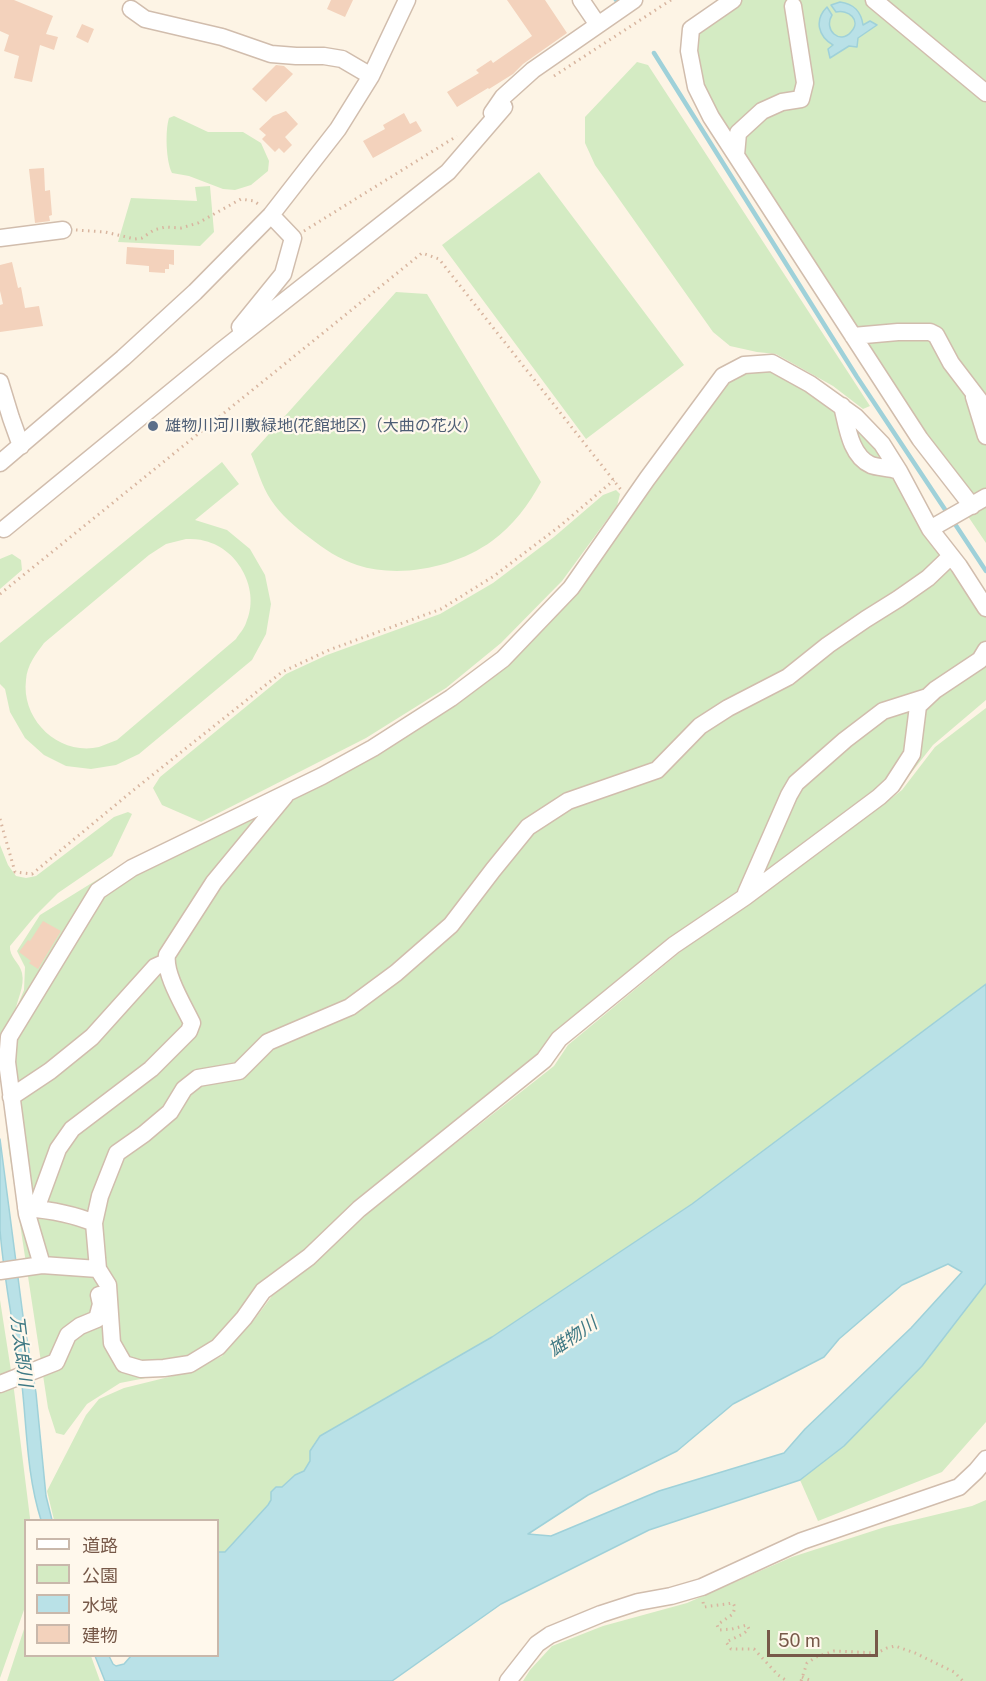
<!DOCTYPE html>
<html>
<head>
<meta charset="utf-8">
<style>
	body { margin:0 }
	#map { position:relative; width:986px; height:1681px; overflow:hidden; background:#fdf4e5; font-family:"Public Sans","Noto Sans JP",sans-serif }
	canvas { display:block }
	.legend { position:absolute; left:24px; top:1519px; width:195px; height:138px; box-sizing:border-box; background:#fff8ec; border:2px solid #c9b8ab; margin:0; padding:8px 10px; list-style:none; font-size:18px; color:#775949 }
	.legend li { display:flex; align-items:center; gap:12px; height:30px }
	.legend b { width:30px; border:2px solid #c9b8ab }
	.scale { position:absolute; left:767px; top:1630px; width:111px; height:27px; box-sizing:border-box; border:3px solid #775949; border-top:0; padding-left:8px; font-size:18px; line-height:21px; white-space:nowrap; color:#775949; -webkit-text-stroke:4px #fff8ec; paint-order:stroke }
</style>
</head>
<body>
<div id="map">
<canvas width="986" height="1681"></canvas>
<ul class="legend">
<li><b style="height:8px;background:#fff"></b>道路</li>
<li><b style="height:16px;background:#d4ebc3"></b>公園</li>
<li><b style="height:16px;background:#b9e1e7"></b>水域</li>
<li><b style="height:16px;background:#f3d2bc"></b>建物</li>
</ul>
<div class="scale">50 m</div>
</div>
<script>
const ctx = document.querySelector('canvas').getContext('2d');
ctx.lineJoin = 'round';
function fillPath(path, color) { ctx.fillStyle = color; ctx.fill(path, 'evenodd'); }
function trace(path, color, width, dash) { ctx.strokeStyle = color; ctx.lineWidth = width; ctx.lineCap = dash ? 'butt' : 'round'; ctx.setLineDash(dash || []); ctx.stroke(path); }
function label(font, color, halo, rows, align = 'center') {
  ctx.font = font + ' "Public Sans","Noto Sans JP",sans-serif'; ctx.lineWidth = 4.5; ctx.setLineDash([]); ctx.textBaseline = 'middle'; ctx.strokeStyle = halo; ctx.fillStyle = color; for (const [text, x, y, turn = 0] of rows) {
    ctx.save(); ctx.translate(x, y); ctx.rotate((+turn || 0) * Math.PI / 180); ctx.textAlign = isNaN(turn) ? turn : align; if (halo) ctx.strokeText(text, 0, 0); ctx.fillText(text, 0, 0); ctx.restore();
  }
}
fillPath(new Path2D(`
	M 726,0 L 986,0 L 986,543 L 868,368 L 703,114 L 686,27 Z
	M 637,62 L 648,65 L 870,406 L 863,409 L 833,386 L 776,354 L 757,352 L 730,346 L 713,332 L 595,165 L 585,143 L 585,117 Z
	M 174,116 L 208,132 L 243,132 L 261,143 L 269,161 L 268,171 L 251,185 L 235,190 L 223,189 L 189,176 L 172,173 C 166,161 165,131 169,118 Z
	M 539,172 L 684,365 L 586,439 L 442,245 Z
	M 210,186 L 214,232 L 200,246 L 118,242 L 131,198 L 197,201 L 195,187 Z
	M 396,292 L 427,294 L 541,482 C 529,504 513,526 492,541 C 456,567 400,579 357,565 C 339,559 324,549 310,538 C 295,527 281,515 271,500 C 262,487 257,468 251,454 Z
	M 738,360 L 828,387 L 966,561 L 986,596 L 986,700 L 933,745 L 900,787 L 682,946 L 368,1208 L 268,1295 L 251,1317 L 156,1376 L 120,1383 L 87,1404 L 64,1435 L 56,1433 L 48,1408 L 8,1145 L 0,1059 L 0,1042 L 6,1035 L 0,1036 L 0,845 L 8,865 L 16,876 L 26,878 L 36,876 L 114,817 L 128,812 L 132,814 L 112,856 L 58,893 L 35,916 L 10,946 C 9,957 20,963 22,973 C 25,986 17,1000 15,1012 L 24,990 L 25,967 L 17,951 L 40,915 L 108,873 L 164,844 L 282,788 L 367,744 L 447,695 L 496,656 L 565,588 Z
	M 222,462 L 239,484 L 195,520 L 227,530 L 250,549 L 265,575 L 271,604 L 266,634 L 252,660 L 139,754 L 116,765 L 91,769 L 66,766 L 44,755 L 25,738 L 10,712 L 5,689 L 0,684 L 0,643 ZM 186,539 C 192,539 199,539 205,541 C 239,549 261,591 246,623 C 244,629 239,634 236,639 L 117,740 C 111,742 105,745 99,747 C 59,756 21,720 26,680 C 27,665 36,654 44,643 L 149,555 L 166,544 Z
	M 616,490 L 620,494 L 617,506 L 562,581 L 501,643 L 446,688 L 366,738 L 201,822 L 162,805 L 153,788 L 160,777 L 286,674 L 327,655 L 440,614 L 493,583 L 554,537 L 603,495 Z
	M 12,554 L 21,560 L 22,570 L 0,589 L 0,559 Z
	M 986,708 L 986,984 L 692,1204 L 492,1337 L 320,1436 L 310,1451 L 310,1461 L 304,1471 L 295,1475 L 282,1487 L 268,1505 L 225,1552 L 218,1552 L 218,1520 L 54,1520 L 47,1491 L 86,1415 L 99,1399 L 124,1388 L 189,1372 L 222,1356 L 254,1320 L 272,1296 L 315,1263 L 372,1209 L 554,1066 L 568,1045 L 685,948 L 826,848 L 902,790 L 935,747 Z
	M 986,1283 L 986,1422 L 942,1472 L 818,1521 L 800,1480 L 844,1446 L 922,1366 Z
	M 0,1300 L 14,1390 L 30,1518 L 30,1520 L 26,1520 L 25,1607 L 0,1678 Z
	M 986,1500 L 986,1681 L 523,1681 L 530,1670 L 552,1646 L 603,1626 L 687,1603 L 792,1557 L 885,1527 L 972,1506 Z
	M 25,1626 L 26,1656 L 91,1656 L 100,1681 L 7,1681 Z`), '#d4ebc3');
const water = new Path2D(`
	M 840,2 C 854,4 861,11 863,25 L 870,21 L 877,25 L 858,38 L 857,47 L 849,46 L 830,58 L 828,49 L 833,45 C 818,36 814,20 827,7 L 832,15 C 823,30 840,45 851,32 C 862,20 848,9 836,12 L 831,5 Z
	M 986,984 L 986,1283 L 922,1366 L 844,1446 L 800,1480 L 649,1530 L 501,1604 L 392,1681 L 105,1681 L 95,1656 L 109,1656 L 113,1664 L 116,1666 L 124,1664 L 131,1656 L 218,1656 L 218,1552 L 225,1552 L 268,1505 L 271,1500 L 271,1492 L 276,1487 L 282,1487 L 295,1475 L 304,1471 L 310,1461 L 310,1451 L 320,1436 L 492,1337 L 692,1204 ZM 948,1264 L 962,1272 L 911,1328 L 805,1429 L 784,1453 L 659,1491 L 551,1536 L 528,1534 L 588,1495 L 677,1451 L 733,1404 L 824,1357 L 839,1339 L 902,1285 Z
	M 0,1139 L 23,1316 L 36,1393 L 46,1496 L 52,1520 L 41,1520 C 27,1476 27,1431 22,1385 C 15,1333 4,1282 0,1230 C 0,1200 0,1169 0,1139 Z`);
fillPath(water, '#b9e1e7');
trace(water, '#9fd1d9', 1.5);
trace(new Path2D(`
	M 616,0 L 617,1
	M 654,53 L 857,377 L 948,514
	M 953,521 L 986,571`), '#9fd1d9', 4.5);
fillPath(new Path2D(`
	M 0,0 L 14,0 L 53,16 L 46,34 L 58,37 L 54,50 L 40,45 L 32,82 L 14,78 L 19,56 L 4,51 L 9,35 L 0,31 Z
	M 331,0 L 353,0 L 345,17 L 327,9 Z
	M 507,0 L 545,0 L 567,33 L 523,64 L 513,74 L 489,89 L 488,88 L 457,107 L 447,92 L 479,73 L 476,70 L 491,60 L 493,63 L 532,36 Z
	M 82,24 L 94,29 L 88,43 L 76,37 Z
	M 276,65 L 284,66 L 293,74 L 266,102 L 252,89 Z
	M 286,111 L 298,124 L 285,137 L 292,145 L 284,153 L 279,148 L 275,152 L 262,139 L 266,135 L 259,129 L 273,116 Z
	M 404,113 L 410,124 L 416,121 L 422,131 L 373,158 L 363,141 L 385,129 L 383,125 Z
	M 44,168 L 45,191 L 50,190 L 52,215 L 49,216 L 50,221 L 35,223 L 29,169 Z
	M 127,247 L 174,250 L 174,265 L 169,264 L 169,269 L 165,269 L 165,273 L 149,272 L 149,266 L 126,264 Z
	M 12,262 L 18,288 L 21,287 L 25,308 L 39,306 L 43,326 L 0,332 L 0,305 L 3,304 L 0,291 L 0,265 Z
	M 43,921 L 61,931 L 38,969 L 29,963 L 31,961 L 19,952 L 28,940 L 30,941 Z`), '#f3d2bc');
const minor = new Path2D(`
	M 581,0 L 598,25
	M 733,0 L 691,29 L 689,51 L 696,87 L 711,117 L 920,439 L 972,506
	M 874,0 L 986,93
	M 131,9 L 145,19 L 222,37 L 271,54 L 296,56 L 324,56 L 342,59 L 371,76
	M 492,113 L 503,97 L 533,70 L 634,0
	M 736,155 L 738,133 L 762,111 L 782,102 L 801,99 L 805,83 L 793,6
	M 0,238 L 63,230
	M 240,327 L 283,274 L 293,238 L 271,215
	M 853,336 L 898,332 L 930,332 L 936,335 L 951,363 L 986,409
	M 0,382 L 11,418 L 21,446
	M 974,397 L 986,436
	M 842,406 C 847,425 850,456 871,465 C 879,468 889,467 899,471
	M 0,463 L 123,358 L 195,292 L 271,215 L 338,129 L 371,76 L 407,0
	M 4,529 L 221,351 L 448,172 L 504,107
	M 930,529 L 986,497
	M 746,893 L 789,795 L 796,783 L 845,740 L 883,711 L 927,697
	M 11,1097 L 50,1071 L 92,1037 L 155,967 L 166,962
	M 26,1208 C 50,1210 73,1214 94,1223
	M 36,1209 L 58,1149 L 72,1129 L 151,1069 L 189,1031 L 192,1023 C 184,1006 164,974 167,955 L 214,882 L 285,796
	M 42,1265 L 27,1214 L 7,1062 L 9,1037 L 98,891 L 132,868 L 322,776 L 373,748 L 451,698 L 503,659 L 571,588 L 647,479 L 723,376 L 744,365 L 772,363 L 810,384 L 856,417 L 882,444 L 899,471 L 930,529 L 959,566 L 986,608
	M 98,1269 L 108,1285 L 112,1343 L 124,1364 L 141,1369 L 164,1368 L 190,1364 L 218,1347 L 244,1318 L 263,1291 L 309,1257 L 359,1209 L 544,1060 L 559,1039 L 674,945 L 745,897 L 879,797 L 892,785 L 912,754 L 918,706 L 935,690 L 980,660 L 986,650
	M 0,1271 L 42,1265 L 98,1269 L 94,1223 L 100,1196 L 117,1153 L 144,1134 L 170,1112 L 184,1089 L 198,1078 L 239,1071 L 268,1042 L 350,1007 L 396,973 L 451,925 L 493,870 L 528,827 L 568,801 L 657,770 L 700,726 L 728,708 L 788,677 L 828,645 L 866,619 L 898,599 L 928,578 L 951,556
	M 0,1384 L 56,1362 L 68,1335 L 80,1326 L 97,1319 L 101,1304 L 99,1295
	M 508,1681 L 537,1644 L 550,1635 L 601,1614 L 638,1602 L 671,1596 L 702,1587 L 802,1541 L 959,1487 L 976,1471 L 986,1459`);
trace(minor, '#d1bdad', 19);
trace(new Path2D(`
	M 554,76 L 671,0
	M 76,230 L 105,232 L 135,239 L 142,238 L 154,230 L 165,227 L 181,228 L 198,223 L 241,199 L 254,201 L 261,206
	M 304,231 L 457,136
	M 0,594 L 422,253 L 439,259 L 622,491
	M 0,819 L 15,872 L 32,874 L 136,788 L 282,672 L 329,650 L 441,609 L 494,576 L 560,526 L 614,480
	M 703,1602 L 704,1607 L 733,1603 L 735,1607 L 733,1614 L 717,1625 L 719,1630 L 732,1629 L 747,1625 L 749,1629 L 743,1634 L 726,1642 L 731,1649 L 754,1649 L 778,1675 L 787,1681
	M 802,1677 L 812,1681
	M 801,1681 L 807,1663 L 816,1657 L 834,1651 L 877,1653 L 887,1648 L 895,1646 L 915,1653 L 954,1672 L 963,1681`), '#d8b59f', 3, [1.5, 4.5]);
trace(minor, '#fff', 16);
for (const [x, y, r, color] of [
	[153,426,6,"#5c6f8a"]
]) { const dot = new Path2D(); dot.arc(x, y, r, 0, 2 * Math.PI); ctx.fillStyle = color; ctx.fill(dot); trace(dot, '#fff8ec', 2); }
label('16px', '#4e5e75', '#fff8ec', [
	["雄物川河川敷緑地(花館地区)（大曲の花火）",165,426]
], 'left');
label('italic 18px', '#3f7984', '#fff8ec', [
	["雄物川",573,1337,-34],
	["万太郎川",21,1351,83]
]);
</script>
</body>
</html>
